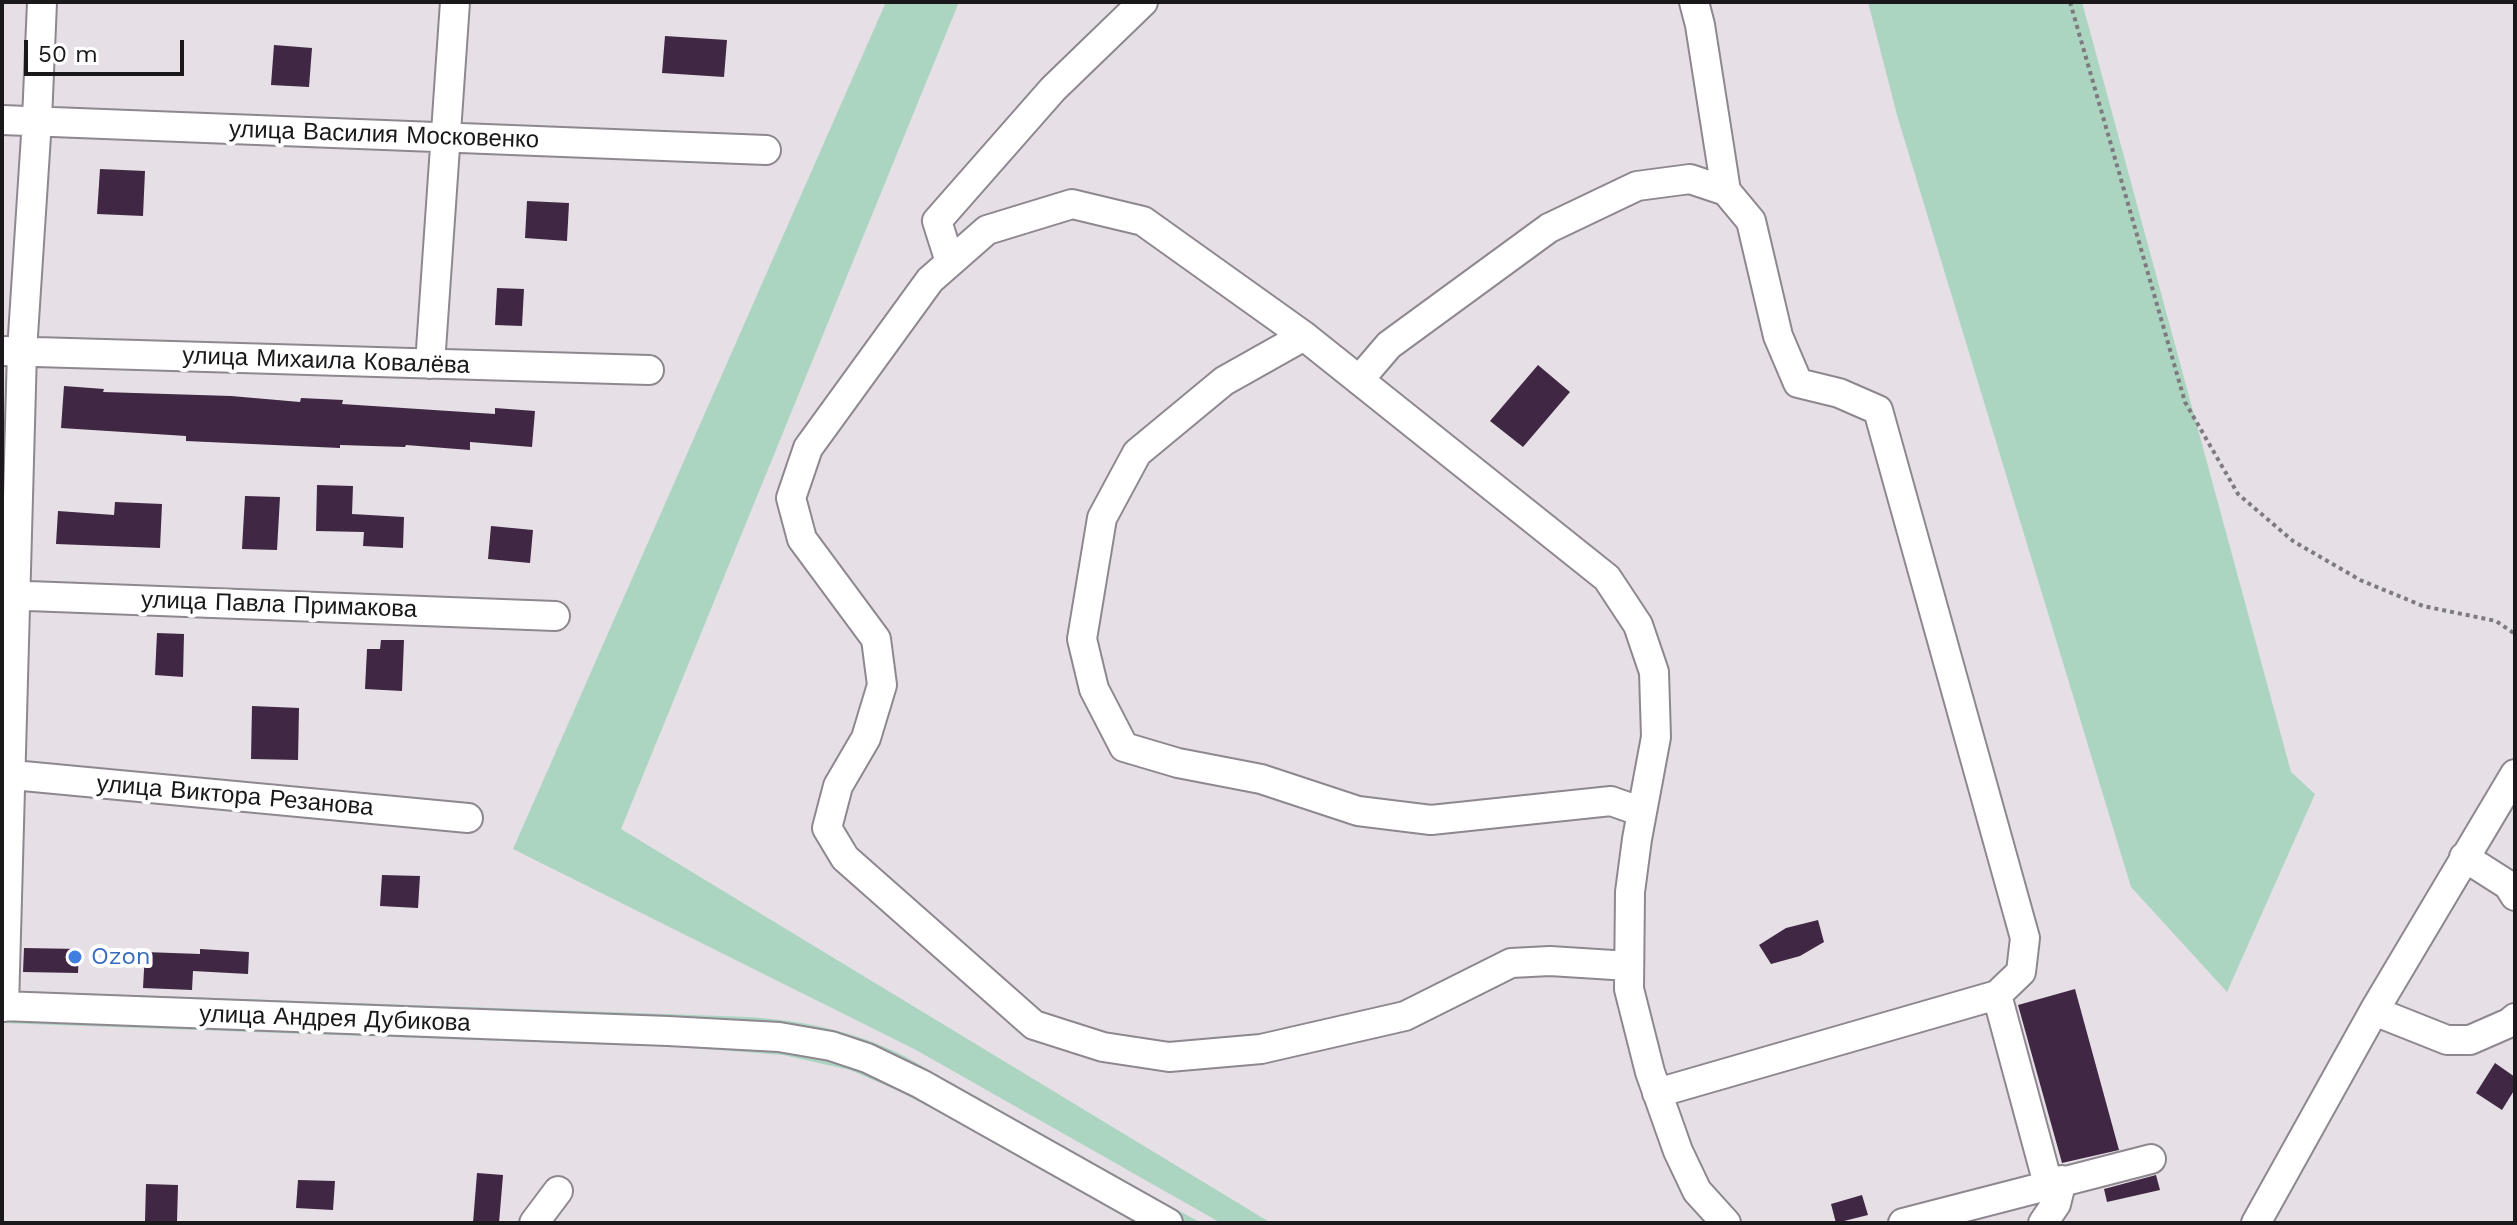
<!DOCTYPE html>
<html>
<head>
<meta charset="utf-8">
<style>
	body { margin:0 }
	#map { position:relative; width:2517px; height:1225px; overflow:hidden; background:#e6dfe6; font-family:"Work Sans",sans-serif }
	canvas { display:block }
	.frame { position:absolute; inset:0; border:4px solid #1a181a; pointer-events:none }
	.scale { position:absolute; left:24px; top:40px; width:160px; height:36px; box-sizing:border-box; border:4px solid #1a181a; border-top:0; padding-left:10px; font-size:24px; line-height:28px; white-space:nowrap; color:#1a181a; -webkit-text-stroke:6px #fff; paint-order:stroke }
</style>
</head>
<body>
<div id="map">
<canvas width="2517" height="1225"></canvas>
<div class="frame"></div>
<div class="scale">50 m</div>
</div>
<script>
const ctx = document.querySelector('canvas').getContext('2d');
ctx.lineJoin = 'round';
function fillPath(path, color) { ctx.fillStyle = color; ctx.fill(path, 'evenodd'); }
function trace(path, color, width, dash) { ctx.strokeStyle = color; ctx.lineWidth = width; ctx.lineCap = dash ? 'butt' : 'round'; ctx.setLineDash(dash || []); ctx.stroke(path); }
function label(font, color, halo, rows, align = 'center') {
  ctx.font = font + ' "Work Sans",sans-serif'; ctx.lineWidth = 8; ctx.setLineDash([]); ctx.textBaseline = 'middle'; ctx.strokeStyle = halo; ctx.fillStyle = color; for (const [text, x, y, turn = 0] of rows) {
    ctx.save(); ctx.translate(x, y); ctx.rotate((+turn || 0) * Math.PI / 180); ctx.textAlign = isNaN(turn) ? turn : align; if (halo) ctx.strokeText(text, 0, 0); ctx.fillText(text, 0, 0); ctx.restore();
  }
}
fillPath(new Path2D(`
	M 886,2 L 959,2 L 621,829 L 1271,1223 L 1221,1223 L 916,1050 L 513,849 Z
	M 1868,2 L 2082,2 L 2291,772 L 2315,794 L 2227,992 L 2131,887 L 1897,115 Z
	M 17,991 L 749,1017 C 805,1021 855,1031 906,1057 L 1201,1223 L 1188,1223 L 895,1059 L 23,996 Z
	M 2,1016 L 638,1043 L 641,1046 L 2,1023 Z
	M 689,1043 L 811,1053 L 886,1078 L 1148,1223 L 1135,1223 L 949,1118 L 899,1091 L 850,1070 L 783,1055 L 680,1047 Z`), '#abd5c1');
fillPath(new Path2D(`
	M 665,36 L 727,40 L 724,77 L 662,73 Z
	M 274,45 L 312,48 L 309,87 L 271,85 Z
	M 100,169 L 145,171 L 143,216 L 97,214 Z
	M 527,201 L 569,203 L 567,241 L 525,238 Z
	M 497,288 L 524,289 L 522,326 L 495,325 Z
	M 1538,365 L 1570,392 L 1523,447 L 1490,421 Z
	M 64,386 L 104,389 L 103,392 L 231,396 L 300,402 L 301,398 L 343,400 L 342,404 L 495,414 L 495,408 L 535,411 L 532,447 L 470,442 L 470,450 L 406,445 L 405,447 L 340,445 L 340,448 L 186,441 L 186,436 L 61,428 Z
	M 317,485 L 353,486 L 352,514 L 404,517 L 403,548 L 363,546 L 364,532 L 316,531 Z
	M 245,496 L 280,497 L 277,550 L 242,549 Z
	M 115,502 L 162,504 L 160,548 L 56,544 L 58,511 L 114,515 Z
	M 491,526 L 533,530 L 530,563 L 488,559 Z
	M 157,633 L 184,634 L 183,677 L 155,675 Z
	M 381,640 L 404,640 L 402,691 L 365,689 L 367,649 L 380,649 Z
	M 252,706 L 299,708 L 298,760 L 251,759 Z
	M 382,875 L 420,876 L 418,908 L 380,906 Z
	M 1818,920 L 1824,942 L 1800,956 L 1771,964 L 1759,945 L 1786,928 Z
	M 24,948 L 79,949 L 78,973 L 23,972 Z
	M 200,949 L 249,952 L 248,974 L 193,971 L 192,990 L 143,988 L 145,952 L 200,954 Z
	M 2075,989 L 2119,1150 L 2062,1163 L 2018,1005 Z
	M 2495,1063 L 2515,1077 L 2515,1089 L 2502,1110 L 2476,1093 Z
	M 477,1173 L 503,1175 L 499,1223 L 473,1223 Z
	M 2156,1175 L 2160,1190 L 2107,1202 L 2104,1189 Z
	M 298,1180 L 335,1181 L 333,1210 L 296,1208 Z
	M 146,1184 L 178,1185 L 177,1222 L 145,1221 Z
	M 1862,1195 L 1868,1215 L 1836,1223 L 1831,1204 Z`), '#402744');
const minor = new Path2D(`
	M 1694,2 L 1700,25 L 1726,191
	M 2,120 L 766,150
	M 950,262 L 937,221 L 1053,89 L 1143,2
	M 1304,336 L 1224,381 L 1137,453 L 1102,518 L 1082,639 L 1094,689 L 1124,747 L 1178,763 L 1261,779 L 1358,811 L 1431,820 L 1611,801 L 1642,812
	M 2,351 L 649,370
	M 430,364 L 455,2
	M 1359,380 L 1389,345 L 1549,228 L 1637,186 L 1690,179 L 1726,191 L 1751,221 L 1778,336 L 1798,383 L 1839,393 L 1878,410 L 2025,938 L 2021,972 L 1997,995 L 1657,1093
	M 2,595 L 555,616
	M 2,774 L 468,818
	M 2464,857 L 2508,885 L 2515,896
	M 1629,966 L 1550,961 L 1511,963 L 1405,1016 L 1261,1049 L 1169,1057 L 1103,1047 L 1034,1025 L 845,858 L 827,828 L 838,786 L 866,738 L 882,685 L 876,639 L 802,539 L 791,498 L 808,448 L 930,280 L 987,230 L 1072,204 L 1143,221 L 1304,336 L 1607,578 L 1638,625 L 1654,672 L 1656,737 L 1637,839 L 1630,892 L 1629,989 L 1650,1072 L 1678,1151 L 1697,1191 L 1726,1223
	M 1997,995 L 2048,1184
	M 2,1006 L 668,1031 L 779,1037 L 831,1046 L 867,1058 L 921,1084 L 1168,1223
	M 4,1007 L 22,351 L 37,120 L 42,2
	M 2374,1011 L 2447,1040 L 2470,1040 L 2509,1023 L 2515,1018
	M 534,1223 L 558,1191
	M 1903,1223 L 2151,1159
	M 2043,1223 L 2056,1204 L 2062,1180
	M 2256,1223 L 2374,1011 L 2515,774`);
trace(minor, '#8e878f', 32);
trace(new Path2D(`
	M 2070,2 L 2185,402 L 2238,494 L 2293,541 L 2360,580 L 2423,606 L 2496,621 L 2515,634`), '#7f7a7f', 4, [4, 4]);
trace(minor, '#fff', 28);
for (const [x, y, r, color] of [
	[75,957,8,"#3f7fe0"]
]) { const dot = new Path2D(); dot.arc(x, y, r, 0, 2 * Math.PI); ctx.fillStyle = color; ctx.fill(dot); trace(dot, '#fff', 3); }
label('24px', '#1a181a', '#fff', [
	["улица Василия Московенко",384,135,2],
	["улица Михаила Ковалёва",326,361,2],
	["улица Павла Примакова",279,605,2],
	["улица Виктора Резанова",235,796,5],
	["улица Андрея Дубикова",335,1019,2]
]);
label('24px', '#366cbe', '#fff', [
	["Ozon",91,957]
], 'left');
</script>
</body>
</html>
